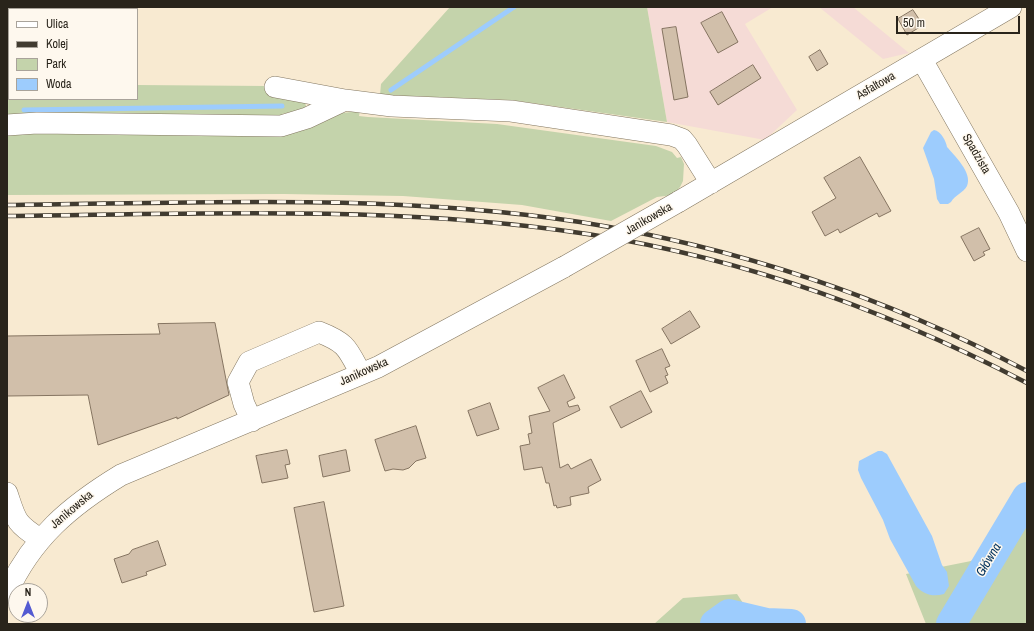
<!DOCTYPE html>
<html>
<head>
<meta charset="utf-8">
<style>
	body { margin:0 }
	#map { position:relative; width:1034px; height:631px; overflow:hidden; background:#f8ead1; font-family:"Archivo Narrow",sans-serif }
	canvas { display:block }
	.frame { position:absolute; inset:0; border:8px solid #29241b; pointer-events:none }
	.legend { position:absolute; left:8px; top:8px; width:130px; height:92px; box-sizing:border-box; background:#fef8ee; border:1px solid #a9a39a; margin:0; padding:5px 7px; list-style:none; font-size:12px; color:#29241b }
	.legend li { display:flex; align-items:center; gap:8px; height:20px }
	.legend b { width:20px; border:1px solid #a9a39a }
	.north { position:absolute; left:8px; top:583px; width:40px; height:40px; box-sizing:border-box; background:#fef8ee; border:1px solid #a9a39a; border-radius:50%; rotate:0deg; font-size:11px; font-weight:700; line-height:16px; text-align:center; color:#29241b }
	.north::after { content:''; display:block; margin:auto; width:14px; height:18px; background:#545bd2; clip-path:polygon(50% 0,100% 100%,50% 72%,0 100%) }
	.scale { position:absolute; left:896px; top:16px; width:124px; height:18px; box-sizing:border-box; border:2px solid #29241b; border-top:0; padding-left:5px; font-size:12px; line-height:14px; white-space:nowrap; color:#29241b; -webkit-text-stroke:3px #fef8ee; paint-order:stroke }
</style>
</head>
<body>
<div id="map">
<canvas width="1034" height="631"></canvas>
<div class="frame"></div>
<ul class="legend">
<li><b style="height:5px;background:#fff"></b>Ulica</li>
<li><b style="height:5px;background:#413b30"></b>Kolej</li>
<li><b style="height:11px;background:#c4d3ab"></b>Park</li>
<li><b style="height:11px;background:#9dccfd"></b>Woda</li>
</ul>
<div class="north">N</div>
<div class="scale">50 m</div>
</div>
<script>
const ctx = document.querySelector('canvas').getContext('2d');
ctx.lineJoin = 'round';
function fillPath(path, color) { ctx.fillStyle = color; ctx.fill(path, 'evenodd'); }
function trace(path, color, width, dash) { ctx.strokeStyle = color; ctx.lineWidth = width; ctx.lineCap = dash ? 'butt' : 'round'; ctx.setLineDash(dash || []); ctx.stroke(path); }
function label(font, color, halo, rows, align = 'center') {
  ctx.font = font + ' "Archivo Narrow",sans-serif'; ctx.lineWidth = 3; ctx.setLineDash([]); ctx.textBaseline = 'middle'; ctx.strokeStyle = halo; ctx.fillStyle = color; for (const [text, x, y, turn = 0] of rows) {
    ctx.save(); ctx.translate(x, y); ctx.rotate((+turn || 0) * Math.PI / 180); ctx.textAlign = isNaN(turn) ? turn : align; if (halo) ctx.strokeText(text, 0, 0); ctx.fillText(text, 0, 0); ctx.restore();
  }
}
fillPath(new Path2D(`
	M 647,7 L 773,7 L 745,24 L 797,110 L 765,140 L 667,122 Z
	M 819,7 L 853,7 L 909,53 L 883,59 Z`), '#f5dbd6');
fillPath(new Path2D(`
	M 450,7 L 647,7 L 667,122 L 511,100 L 380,95 L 381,84 Z
	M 274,76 L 269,95 L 305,103 L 306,106 L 304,109 L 282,114 L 281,120 L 360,111 L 359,116 L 368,117 L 497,124 L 656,146 L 672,152 L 677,158 L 681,157 L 684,164 L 683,181 L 680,187 L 673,195 L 657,197 L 611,221 L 522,205 L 403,196 L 284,194 L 7,195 L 7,77 L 9,77 L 9,99 L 137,99 L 137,85 L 267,86 Z
	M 1027,500 L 1027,624 L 926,624 L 906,574 L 971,561 L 1008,538 Z
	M 737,594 L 749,612 L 807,624 L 654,624 L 683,598 Z`), '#c4d3ab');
fillPath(new Path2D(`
	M 934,130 C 941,131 946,141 947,147 C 954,155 973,173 967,186 C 963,193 955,195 951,202 L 948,204 L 940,204 L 937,199 L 934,179 L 923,148 L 931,132 Z
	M 878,451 L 882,451 L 887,454 L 932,536 L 942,565 L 947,572 L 949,586 L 944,594 C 933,597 924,595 916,586 L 890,539 L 883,520 L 861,478 L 858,470 L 859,461 Z`), '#9dccfd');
trace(new Path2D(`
	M 391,90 L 514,7
	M 24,110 L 282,106`), '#9dccfd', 5);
trace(new Path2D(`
	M 715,624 L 729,614 L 767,623 L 791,624
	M 951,624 L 1027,497`), '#9dccfd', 30);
const building = new Path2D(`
	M 913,10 L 923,25 L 907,35 L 898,19 Z
	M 722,12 L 738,42 L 718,53 L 701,23 Z
	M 676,27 L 688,97 L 674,100 L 662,29 Z
	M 820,50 L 828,64 L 817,71 L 809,57 Z
	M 753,65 L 761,78 L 718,105 L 710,92 Z
	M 860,157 L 891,211 L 879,217 L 877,213 L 840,233 L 838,229 L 825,236 L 812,212 L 836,198 L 824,178 Z
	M 979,228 L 990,249 L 983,252 L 985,255 L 974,261 L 961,237 Z
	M 690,311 L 700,327 L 671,344 L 662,329 Z
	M 215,323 L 229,395 L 177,419 L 177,417 L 98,445 L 88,395 L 7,396 L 7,336 L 160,334 L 158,324 Z
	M 662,349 L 670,366 L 665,368 L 668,375 L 665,376 L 668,383 L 650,392 L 636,361 Z
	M 564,375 L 575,398 L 567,402 L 569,407 L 578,405 L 580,410 L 553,423 L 560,468 L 568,464 L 571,469 L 591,459 L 601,480 L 588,487 L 589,493 L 570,497 L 571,505 L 557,508 L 556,505 L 554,506 L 549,483 L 546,483 L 542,467 L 524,470 L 520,446 L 530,444 L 528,434 L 532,433 L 529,416 L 550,411 L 538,388 Z
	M 641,391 L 652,412 L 621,428 L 610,407 Z
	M 490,403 L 499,429 L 477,436 L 468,411 Z
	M 416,426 L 426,458 L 416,461 L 409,468 L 403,470 L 393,469 L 385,471 L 375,440 Z
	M 287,450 L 290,464 L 285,465 L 288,478 L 262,483 L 256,456 Z
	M 346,450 L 350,471 L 323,477 L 319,456 Z
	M 324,502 L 344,606 L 314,612 L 294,508 Z
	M 158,541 L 166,565 L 146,572 L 147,575 L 122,583 L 114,559 L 129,554 L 132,550 Z`);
fillPath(building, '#d1bfaa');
trace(building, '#857461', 1);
const minor = new Path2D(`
	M 922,60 L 1009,213 L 1027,251
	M 275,87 L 345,100
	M 7,125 L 37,123 L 281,126 L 307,118 L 345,100 L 392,106 L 511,111 L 671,135 L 682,139 L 687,145 L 711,183
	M 678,202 L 1011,7
	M 252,421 L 244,404 L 238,382 L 249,362 L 319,332 C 347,343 347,348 361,374
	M 7,493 C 16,520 15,523 40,539
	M 7,593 C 32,538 70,506 121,475 L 378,367 L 564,267`);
trace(minor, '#837761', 22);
trace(minor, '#fff', 21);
const rail = new Path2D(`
	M 7,205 C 197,203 391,193 580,222 C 736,247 887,298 1027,371
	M 7,216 C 191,214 376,206 559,230 C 722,251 881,307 1027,383`);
trace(rail, '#413b30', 4.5);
trace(rail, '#fef8ee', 3, [9]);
const minorBridge = new Path2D(`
	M 564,267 L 678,202`);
trace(minorBridge, '#837761', 22, []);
trace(minorBridge, '#fff', 21);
label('12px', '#29241b', '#fef8ee', [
	["Asfaltowa",876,86,-30],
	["Spadzista",976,154,60],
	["Janikowska",649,219,-30],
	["Janikowska",364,372,-24],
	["Janikowska",72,510,-40]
]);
label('italic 13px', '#00325d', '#fef8ee', [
	["Główna",989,560,-59]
]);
</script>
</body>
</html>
